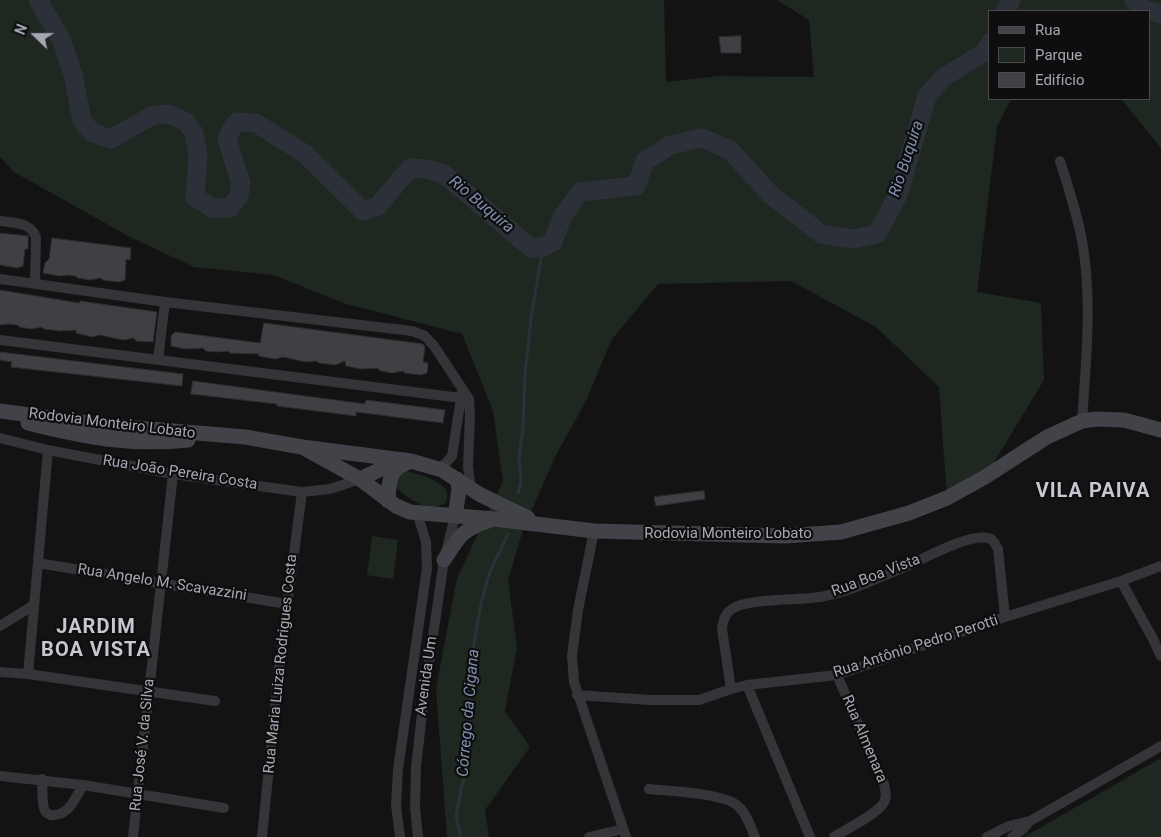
<!DOCTYPE html>
<html>
<head>
<meta charset="utf-8">
<style>
	body { margin:0 }
	#map { position:relative; width:1161px; height:837px; overflow:hidden; background:#131314; font-family:Roboto,sans-serif }
	canvas { display:block }
	.legend { position:absolute; left:988px; top:10px; width:162px; height:90px; box-sizing:border-box; background:#0e0e0f; border:1px solid #4b4b51; margin:0; padding:6px 9px; list-style:none; font-size:15px; color:#a6a7b3 }
	.legend li { display:flex; align-items:center; gap:10px; height:25px }
	.legend b { width:25px; border:1px solid #4b4b51 }
	.north { position:absolute; left:10px; top:10px; width:50px; height:50px; -webkit-text-stroke:4px #0e0e0f; paint-order:stroke; rotate:292deg; font-size:14px; font-weight:700; line-height:20px; text-align:center; color:#a6a7b3 }
	.north::after { content:''; display:block; margin:auto; width:18px; height:22px; background:#a6a7b3; clip-path:polygon(50% 0,100% 100%,50% 72%,0 100%) }
</style>
</head>
<body>
<div id="map">
<canvas width="1161" height="837"></canvas>
<ul class="legend">
<li><b style="height:6px;background:#424349"></b>Rua</li>
<li><b style="height:14px;background:#1f2721"></b>Parque</li>
<li><b style="height:14px;background:#404044"></b>Edifício</li>
</ul>
<div class="north">N</div>
</div>
<script>
const ctx = document.querySelector('canvas').getContext('2d');
ctx.lineJoin = 'round';
function fillPath(path, color) { ctx.fillStyle = color; ctx.fill(path, 'evenodd'); }
function trace(path, color, width, dash) { ctx.strokeStyle = color; ctx.lineWidth = width; ctx.lineCap = dash ? 'butt' : 'round'; ctx.setLineDash(dash || []); ctx.stroke(path); }
function label(font, color, halo, rows, align = 'center') {
  ctx.font = font + ' Roboto,sans-serif'; ctx.lineWidth = 4.5; ctx.setLineDash([]); ctx.textBaseline = 'middle'; ctx.strokeStyle = halo; ctx.fillStyle = color; for (const [text, x, y, turn = 0] of rows) {
    ctx.save(); ctx.translate(x, y); ctx.rotate((+turn || 0) * Math.PI / 180); ctx.textAlign = isNaN(turn) ? turn : align; if (halo) ctx.strokeText(text, 0, 0); ctx.fillText(text, 0, 0); ctx.restore();
  }
}
fillPath(new Path2D(`
	M 0,0 L 664,0 L 666,82 L 718,76 L 814,77 L 809,20 L 777,0 L 1161,0 L 1161,148 L 1121,99 L 1150,99 L 1150,11 L 990,11 L 990,99 L 1011,99 L 997,127 L 977,292 L 1041,303 L 1044,380 L 985,477 L 947,498 L 939,387 L 876,327 L 791,281 L 658,284 L 612,339 L 586,401 L 556,455 L 523,530 L 508,580 L 517,648 L 505,711 L 530,747 L 485,810 L 489,837 L 447,837 L 436,689 L 457,578 L 503,481 L 493,411 L 462,334 L 343,303 L 274,275 L 194,267 L 130,237 L 14,172 L 0,157 Z
	M 406,471 C 422,475 435,478 447,490 L 447,499 L 445,503 C 428,515 406,497 394,485 L 397,475 Z
	M 372,536 L 398,540 L 393,579 L 367,575 Z
	M 1161,758 L 1161,837 L 1024,837 Z`), '#1f2721');
trace(new Path2D(`
	M 518,493 L 521,482 L 519,457 L 523,428 L 525,374 L 531,319 L 543,247
	M 461,837 L 456,815 L 462,785 L 469,763 L 470,738 L 469,706 L 469,672 L 481,604 L 489,574 L 508,534`), '#2c3139', 3);
trace(new Path2D(`
	M 38,0 L 62,41 L 73,74 L 82,121 L 93,133 L 111,139 L 153,115 L 169,114 L 186,122 L 194,133 L 198,155 L 195,197 L 212,208 L 230,208 L 239,196 L 241,183 L 227,139 L 232,128 L 237,122 L 256,123 L 305,154 L 363,211 L 378,206 L 410,168 L 426,169 L 444,174 L 531,248 L 543,247 L 553,242 L 562,217 L 580,192 L 636,186 L 645,161 L 670,145 L 702,138 L 730,150 L 770,194 L 821,234 L 853,239 L 877,234 L 898,195 L 927,96 L 944,77 L 985,52 L 990,43
	M 1134,0 L 1143,9 L 1161,14
	M 1005,11 L 1011,0`), '#2c3139', 19);
const building = new Path2D(`
	M 741,36 L 741,53 L 721,53 L 719,37 Z
	M 0,233 L 28,236 L 28,249 L 25,249 L 23,266 L 17,268 L 0,265 Z
	M 52,238 L 131,248 L 130,260 L 126,259 L 125,280 L 119,282 L 103,280 L 101,278 L 90,280 L 78,278 L 75,276 L 68,275 L 59,276 L 43,273 L 45,263 L 49,259 Z
	M 0,290 L 79,303 L 80,301 L 157,312 L 153,342 L 136,341 L 134,338 L 123,340 L 100,335 L 92,337 L 76,333 L 76,330 L 60,331 L 44,329 L 42,327 L 31,329 L 20,327 L 17,325 L 9,324 L 0,325 Z
	M 264,323 L 423,344 L 425,347 L 423,362 L 428,363 L 427,373 L 421,375 L 405,373 L 403,371 L 392,373 L 381,371 L 377,368 L 361,369 L 346,366 L 345,361 L 335,365 L 319,363 L 317,361 L 306,362 L 283,357 L 275,359 L 259,356 L 259,354 L 230,353 L 228,351 L 217,352 L 206,351 L 203,348 L 186,349 L 171,346 L 171,336 L 175,332 L 260,343 Z
	M 0,352 L 183,374 L 182,386 L 11,367 L 12,362 L 0,360 Z
	M 193,381 L 365,404 L 366,400 L 445,410 L 443,423 L 356,412 L 356,416 L 277,406 L 277,404 L 191,394 Z
	M 704,491 L 705,499 L 656,506 L 654,497 Z`);
fillPath(building, '#404044');
trace(building, '#2e2d30', 1);
trace(new Path2D(`
	M 1060,161 C 1069,189 1078,217 1083,246 C 1092,303 1086,363 1082,421
	M 0,221 C 14,223 30,222 36,237 L 35,284
	M 0,279 L 165,302 L 412,331 L 425,336 L 434,346 L 469,399 L 470,414 L 468,467 L 471,489
	M 0,340 L 469,399
	M 158,360 L 165,302
	M 0,438 L 48,450 L 173,474 L 302,492 L 330,489 L 360,479
	M 438,469 L 446,463 L 452,456 L 462,391
	M 594,531 L 578,610 L 572,656 L 574,682 L 626,837
	M 38,563 L 287,604
	M 1121,581 L 1153,639 L 1161,656
	M 0,626 L 34,605
	M 0,672 L 28,674 L 215,701
	M 28,674 L 48,450
	M 747,685 L 810,837
	M 731,689 L 722,629 C 723,621 725,613 732,609 C 745,599 793,600 811,598 C 828,597 843,592 859,586 C 876,579 892,573 909,565 C 927,557 968,534 988,538 C 994,539 995,544 998,549 L 1005,617
	M 577,695 L 650,700 L 699,700 L 731,689 L 747,685 L 837,675 L 1005,617 L 1121,581 L 1161,566
	M 0,776 L 83,785 L 224,808
	M 42,779 C 43,788 41,803 45,811 C 47,814 51,816 55,815 C 70,814 76,796 83,785
	M 649,789 C 670,791 724,793 738,806 C 747,814 750,826 755,837
	M 133,837 L 173,474
	M 262,837 L 279,668 L 302,492
	M 400,837 L 396,805 L 398,769 L 427,568 L 426,542 L 417,513
	M 418,837 L 415,807 L 416,767 L 423,705 L 444,560 L 455,516
	M 589,837 L 623,829
	M 834,837 C 846,829 882,812 885,800 C 887,794 885,789 884,784 L 837,675
	M 987,837 L 1009,826 L 1030,821
	M 1012,837 L 1023,829 L 1030,821 L 1161,746`), '#343439', 10);
trace(new Path2D(`
	M 0,411 L 102,425 L 245,437 L 302,447 L 411,461 L 442,470 L 479,494 L 528,518
	M 28,423 C 84,437 129,446 188,440
	M 302,447 L 360,479 L 396,506 L 410,512 L 494,519 L 594,531 L 785,536 L 841,532 L 909,513 L 947,498 L 985,477 L 1047,437 L 1082,421 L 1096,419 L 1124,420 L 1161,430
	M 360,479 L 400,460
	M 388,501 C 389,479 389,469 411,461
	M 455,516 L 459,490 L 457,479
	M 444,560 C 459,537 461,530 488,521`), '#424349', 15);
label('15px', '#a6a7b3', '#0e0e0f', [
	["Rodovia Monteiro Lobato",112,424,7],
	["Rua João Pereira Costa",180,473,9],
	["Rodovia Monteiro Lobato",728,534],
	["Rua Boa Vista",876,576,-21],
	["Rua Angelo M. Scavazzini",162,583,9],
	["Rua Antônio Pedro Perotti",916,647,-18],
	["Rua Maria Luiza Rodrigues Costa",281,664,-84],
	["Avenida Um",427,676,-82],
	["Rua Almenara",864,739,67],
	["Rua José V. da Silva",143,745,-84]
]);
label('italic 16px', '#7f8fac', '#0e0e0f', [
	["Rio Buquira",907,159,-72],
	["Rio Buquira",481,205,40],
	["Córrego da Cigana",469,713,-85]
]);
ctx.letterSpacing = '1px';
label('bold 20px', '#c6c7d0', '#0e0e0f', [
	["VILA PAIVA",1093,492],
	["JARDIM",96,628],
	["BOA VISTA",96,651]
]);
ctx.letterSpacing = '0px';
</script>
</body>
</html>
